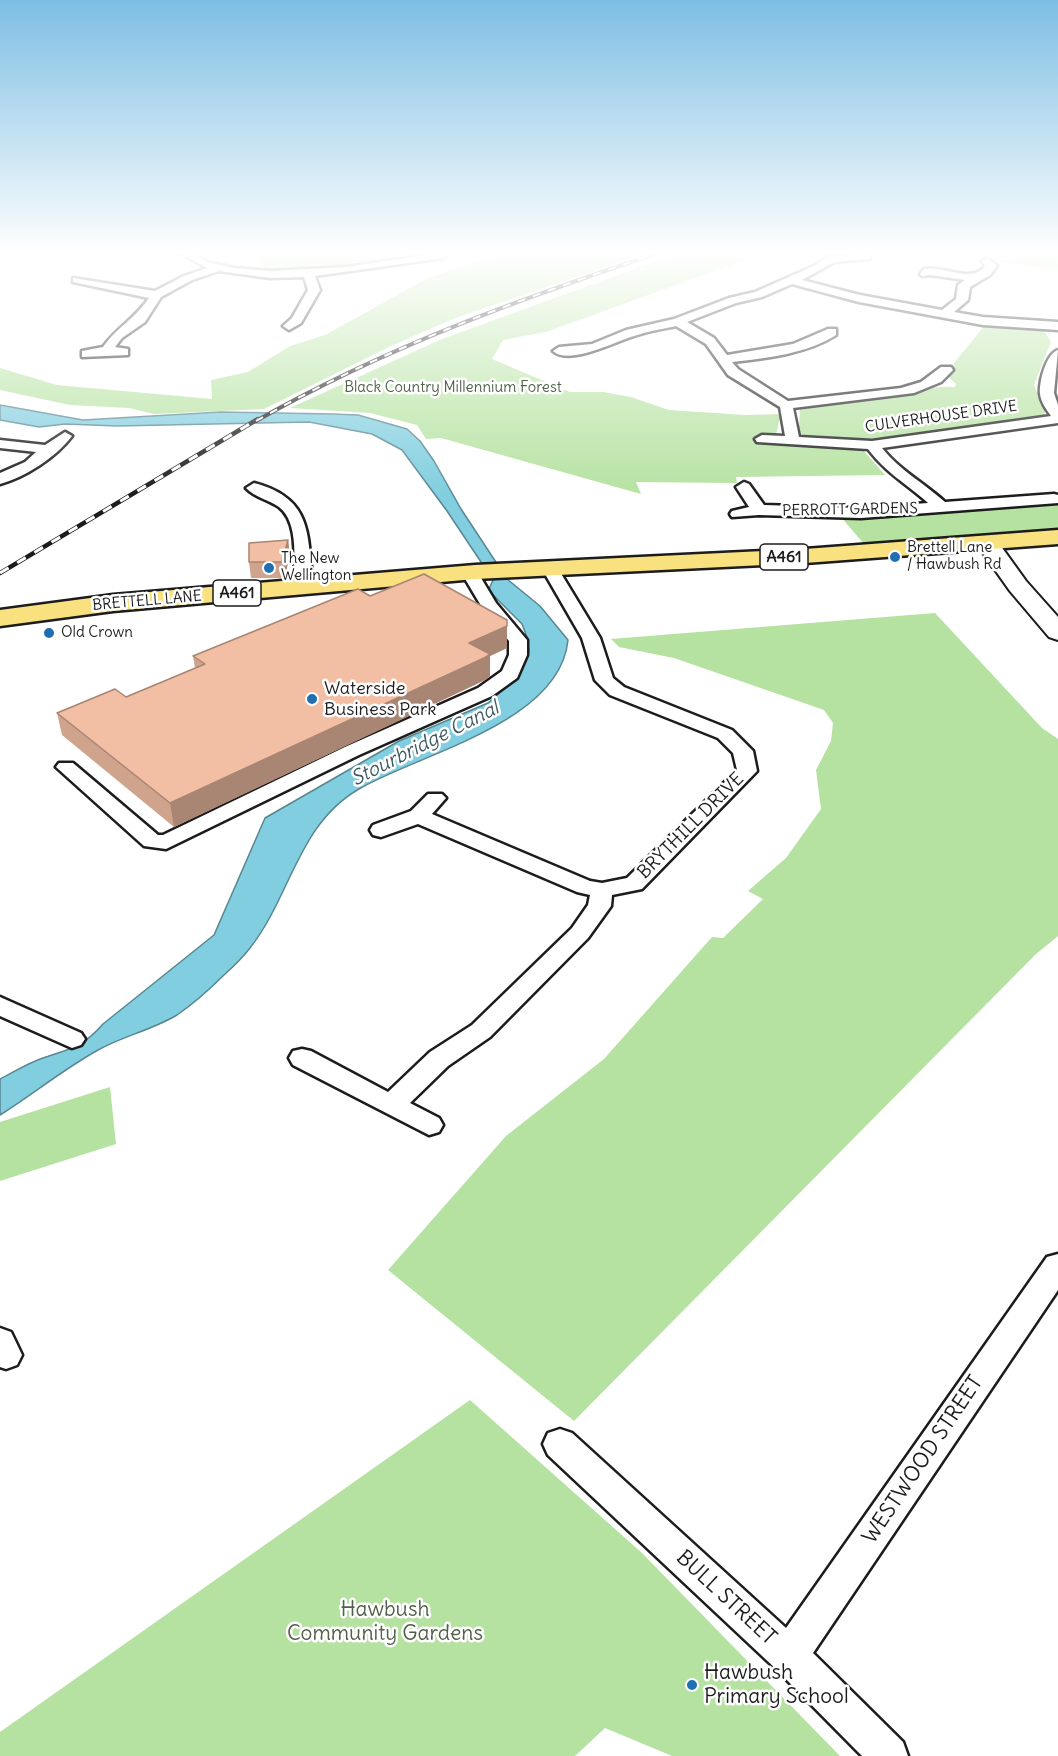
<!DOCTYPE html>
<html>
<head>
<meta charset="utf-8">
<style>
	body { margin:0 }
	canvas { display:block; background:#fff }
</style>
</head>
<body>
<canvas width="1058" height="1756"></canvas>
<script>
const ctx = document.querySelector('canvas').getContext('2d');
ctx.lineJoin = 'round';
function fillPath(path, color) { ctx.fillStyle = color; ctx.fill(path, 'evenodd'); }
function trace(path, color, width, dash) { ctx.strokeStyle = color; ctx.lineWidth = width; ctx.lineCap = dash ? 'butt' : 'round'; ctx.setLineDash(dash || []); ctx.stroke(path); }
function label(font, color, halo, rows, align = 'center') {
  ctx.font = font + ' Delius,sans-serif'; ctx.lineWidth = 5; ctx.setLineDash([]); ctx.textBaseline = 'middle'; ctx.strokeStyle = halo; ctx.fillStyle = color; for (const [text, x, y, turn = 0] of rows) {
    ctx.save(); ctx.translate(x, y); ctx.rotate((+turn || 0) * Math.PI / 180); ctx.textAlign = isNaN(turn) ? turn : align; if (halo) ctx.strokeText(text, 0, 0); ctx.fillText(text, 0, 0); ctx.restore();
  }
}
fillPath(new Path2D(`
	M 252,251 L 438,251 C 384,272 320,271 263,271 Z
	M 508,251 L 653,251 L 458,317 L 393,345 L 264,409 L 154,414 L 129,408 L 70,405 L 0,390 L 0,368 L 57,385 L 212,399 L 211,380 L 248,372 L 290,346 L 325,335 L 428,278 Z
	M 684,251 L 770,251 L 546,332 L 503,340 L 492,359 L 570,392 L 603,392 L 631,397 L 669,410 L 745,415 L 781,414 L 776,434 L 758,434 L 763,442 L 862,449 L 885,475 L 736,477 L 737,483 L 636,482 L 641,494 L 441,438 L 426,439 L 417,425 L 370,413 L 290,408 L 442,339 Z
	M 961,251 L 1058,251 L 1058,270 L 974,258 L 959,258 Z
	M 985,325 L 1037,329 L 1045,332 L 1051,342 L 1034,385 L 1045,411 L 1044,416 L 870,439 L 803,437 L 799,430 L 800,406 C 833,400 867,403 899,396 C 921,392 932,385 955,387 L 956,384 L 947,376 L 954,369 L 954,363 Z
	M 1058,504 L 1058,528 L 864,544 L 840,516 Z
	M 935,613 L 1042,728 L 1058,739 L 1058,936 L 1035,955 L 574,1421 L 388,1270 L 506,1136 L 604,1059 L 712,937 L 723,938 L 763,899 L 748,891 L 786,858 L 821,809 L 816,770 L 831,741 L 833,723 L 824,710 L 674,658 L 619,647 L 611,639 Z
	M 110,1087 L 116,1144 L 0,1181 L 0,1122 Z
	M 470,1400 L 642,1553 L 840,1756 L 672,1756 L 605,1728 L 575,1756 L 0,1756 L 0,1732 Z`), '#b5e2a0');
const water = new Path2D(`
	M 0,405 L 83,420 L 221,412 L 333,414 L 358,415 L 407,429 L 420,441 L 434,461 L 461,509 L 507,579 L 540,606 L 568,640 C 560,723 421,753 359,789 C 298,824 291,896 250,948 C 243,957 234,966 225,974 C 211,988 193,1004 177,1015 C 152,1030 123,1036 98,1050 C 64,1069 33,1094 0,1115 L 0,1079 C 14,1072 28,1063 43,1058 C 70,1049 83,1047 103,1024 L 214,935 L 265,818 L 399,741 L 488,703 L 505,688 L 522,667 L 529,651 L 527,637 L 522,624 L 491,593 L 489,589 L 493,580 L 447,511 L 402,450 L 372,434 L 309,422 L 117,426 L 65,424 L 39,427 L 0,420 Z`);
fillPath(water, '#80cedf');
trace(water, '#588791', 1.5);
const street = new Path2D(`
	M 177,251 L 190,251 L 208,262 L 234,268 L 270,271 L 347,267 L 451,251 L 443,258 L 315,276 L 320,290 L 301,323 L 289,330 L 283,326 L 292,318 L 308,290 L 304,277 L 270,278 L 219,271 L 192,280 L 161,297 L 145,322 L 122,338 L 115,347 L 128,349 L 128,355 L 82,357 L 82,351 L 103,347 C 118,326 134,320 149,298 L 73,282 L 73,278 L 155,291 L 184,276 L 207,268 Z
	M 866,254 L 870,255 L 870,259 L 834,262 L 802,280 L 860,295 L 942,310 L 956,299 L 958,285 L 965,280 L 931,275 L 922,276 L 920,274 L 924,269 C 943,265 972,284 985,266 L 982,261 L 987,258 L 997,266 L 990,275 L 970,287 L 968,300 L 954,312 L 983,317 L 1058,322 L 1058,330 L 983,325 L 859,302 L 792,284 L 762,297 L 736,303 L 687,322 L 714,338 L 727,355 L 793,344 L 828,329 L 836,329 L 836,335 C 806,354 767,358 732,362 L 738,369 L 788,401 L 901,388 L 921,382 L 941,367 L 951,367 L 953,370 L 941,382 L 914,393 L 793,408 L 799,437 L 872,441 L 1051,416 C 1046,409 1041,402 1040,394 C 1039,382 1046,354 1058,350 L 1054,393 L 1058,405 L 1058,423 L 882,448 C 899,470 924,483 945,502 L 1054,494 L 1058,495 L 1058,503 L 861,518 L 759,515 L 732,517 L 730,514 L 732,511 L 749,507 L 736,487 L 744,482 L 749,484 L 764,505 L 861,508 L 928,503 C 906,483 887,474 868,449 L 757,442 L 755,439 L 762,435 L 785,436 L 780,407 L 728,375 L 706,344 L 676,326 C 662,329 648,331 634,336 C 616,341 569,366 553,351 L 559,347 L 592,344 L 626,330 L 674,319 L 729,298 L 755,292 L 816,265 L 827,257 Z
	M 65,432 L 72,436 C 56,457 26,477 0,484 L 0,473 L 25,462 L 36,452 L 0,448 L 0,440 L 45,445 Z
	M 254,483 C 315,499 307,538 313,588 L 310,592 L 304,593 L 295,588 C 293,564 300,523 279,507 C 269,500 254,497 246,488 Z
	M 549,562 L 557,567 L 600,638 L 613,678 L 624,687 L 732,730 L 753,751 L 757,771 L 642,889 L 612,895 L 611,906 L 588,938 L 490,1037 L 448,1066 L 410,1103 L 439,1118 L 443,1125 L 439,1132 L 429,1135 L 293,1065 L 289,1058 L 293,1051 L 302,1049 L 311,1051 L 388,1092 L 430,1052 L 472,1025 L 572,928 L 588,905 L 590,895 L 577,892 L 418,824 L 381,837 L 373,835 L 370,830 L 373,825 L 411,811 L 428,794 L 442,794 L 446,798 L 432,814 L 590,881 L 602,883 L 627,878 L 737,770 L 733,753 L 718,738 L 610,695 L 595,680 L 582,638 L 541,567 Z
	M 469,567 L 475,568 L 496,603 L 527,640 L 527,655 L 517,678 L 492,696 L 359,755 L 166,849 L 144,846 L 56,767 L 59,763 L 73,763 L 158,835 L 163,835 L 345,747 L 478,688 L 502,671 L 509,655 L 509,641 L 483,609 L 461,572 Z
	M 0,997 L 81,1033 L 85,1039 L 81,1045 L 72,1048 L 0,1016 Z
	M 1058,1254 L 1058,1290 L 813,1653 L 903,1742 L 908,1756 L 862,1756 L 776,1669 L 548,1455 L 543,1444 L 548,1433 L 560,1429 L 572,1433 L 786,1628 L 1047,1257 Z
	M 0,1328 L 11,1332 L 22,1355 L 17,1365 L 6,1369 L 0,1367 Z`);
const secondary = new Path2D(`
	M 987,536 L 995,538 L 1026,581 L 1058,617 L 1058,640 L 1049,637 L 1010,591 L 976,543 L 979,538 Z`);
const primary = new Path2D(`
	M 1058,530 L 1058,544 L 805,563 L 475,579 L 113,611 L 0,626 L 0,610 L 113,595 L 475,565 L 805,549 Z`);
trace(street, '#1c1c1c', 5);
trace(secondary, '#1c1c1c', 4);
trace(primary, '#1c1c1c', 5);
fillPath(street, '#fff');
fillPath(secondary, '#fff');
fillPath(primary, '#fae180');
const railFar1 = new Path2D(`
	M 256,421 C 388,346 520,299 664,251`);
const rail = new Path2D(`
	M 0,573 L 258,419`);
trace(railFar1, '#1c1c1c', 4);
trace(rail, '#1c1c1c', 4.5);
trace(railFar1, '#fff', 2, [8]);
trace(rail, '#fff', 3, [10]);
fillPath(new Path2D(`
	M 288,540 L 290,556 L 284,578 L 251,578 L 249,562 Z
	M 370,596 L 507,620 L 507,648 L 490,656 L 490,676 L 485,680 L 174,827 L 62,735 L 57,713 L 126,697 L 195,668 L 193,656 Z`), '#d0a38d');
fillPath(new Path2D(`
	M 288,540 L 290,556 L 284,578 L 282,562 Z
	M 507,626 L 507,648 L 490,656 L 490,676 L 485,680 L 174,827 L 170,803 L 469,643 Z`), '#a98573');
const building = new Path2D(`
	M 288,540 L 282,562 L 249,562 L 249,543 Z
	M 424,574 L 507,620 L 507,626 L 469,643 L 490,654 L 484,658 L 170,803 L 57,713 L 115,689 L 126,697 L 205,664 L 193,656 L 358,589 L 370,596 Z`);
fillPath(building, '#f2bea4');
trace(building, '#a98573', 1.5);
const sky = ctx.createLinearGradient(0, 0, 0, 497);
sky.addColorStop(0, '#7ebee4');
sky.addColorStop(0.51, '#fff');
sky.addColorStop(1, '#ffffff00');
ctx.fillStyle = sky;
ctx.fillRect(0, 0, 1058, 497);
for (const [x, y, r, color] of [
	[895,557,6,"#1f6fb2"],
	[269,568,6,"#1f6fb2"],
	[49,633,6,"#1f6fb2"],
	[312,699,6,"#1f6fb2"],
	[692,1685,6,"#1f6fb2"]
]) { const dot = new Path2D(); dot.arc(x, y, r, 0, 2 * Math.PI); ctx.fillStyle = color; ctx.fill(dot); trace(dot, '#fff', 2); }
label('15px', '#52614a', '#fff', [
	["Black Country Millennium Forest",453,388]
]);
label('15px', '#1c1c1c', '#fff', [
	["CULVERHOUSE DRIVE",941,417,-8],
	["PERROTT GARDENS",850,510,-1],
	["BRETTELL LANE",147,601,-5]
]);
label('15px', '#1c1c1c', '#fff', [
	["Brettell Lane",907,548],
	["/ Hawbush Rd",907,565],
	["The New",281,559],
	["Wellington",281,576],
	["Old Crown",61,633]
], 'left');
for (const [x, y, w] of [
	[784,557,48],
	[237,593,48]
]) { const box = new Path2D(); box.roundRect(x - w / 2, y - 13, w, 26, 4.5); ctx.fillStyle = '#fff'; ctx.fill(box); trace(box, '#1c1c1c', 1.5); }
label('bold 16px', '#1c1c1c', null, [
	["A461",784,557],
	["A461",237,593]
]);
label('18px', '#1c1c1c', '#fff', [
	["Waterside",324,689],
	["Business Park",324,710]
], 'left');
label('18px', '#1c1c1c', '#fff', [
	["BRYTHILL DRIVE",691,826,-45]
]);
label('italic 20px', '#3f5a60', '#fff', [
	["Stourbridge Canal",425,744,-27]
]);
label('21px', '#1c1c1c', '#fff', [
	["WESTWOOD STREET",923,1460,-56],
	["BULL STREET",726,1598,43]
]);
label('21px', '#52614a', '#fff', [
	["Hawbush",385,1610],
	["Community Gardens",385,1634]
]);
label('21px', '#1c1c1c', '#fff', [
	["Hawbush",704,1673],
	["Primary School",704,1697]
], 'left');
</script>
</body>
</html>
